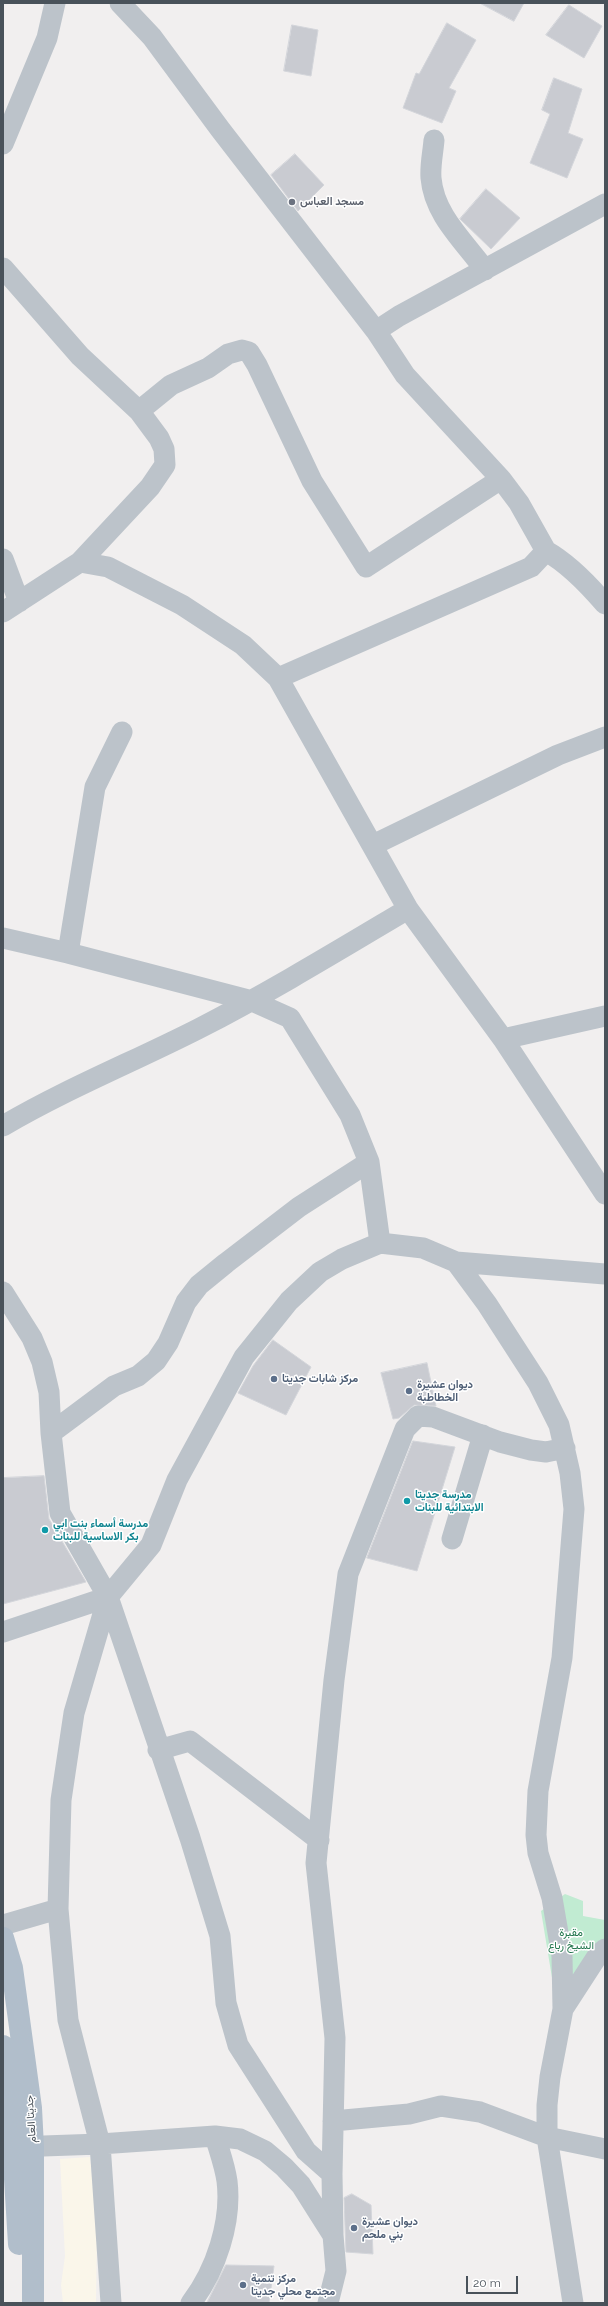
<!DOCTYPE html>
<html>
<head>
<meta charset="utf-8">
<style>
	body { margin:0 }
	#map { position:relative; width:608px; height:2306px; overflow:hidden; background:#f1efef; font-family:Raleway,sans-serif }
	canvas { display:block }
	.frame { position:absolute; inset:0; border:4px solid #49525a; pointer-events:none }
	.scale { position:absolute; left:466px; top:2276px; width:52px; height:18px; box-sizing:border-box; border:2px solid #49525a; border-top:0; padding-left:5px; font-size:12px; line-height:14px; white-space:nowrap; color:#49525a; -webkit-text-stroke:3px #fff; paint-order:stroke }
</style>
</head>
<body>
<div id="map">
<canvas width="608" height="2306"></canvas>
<div class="frame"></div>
<div class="scale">20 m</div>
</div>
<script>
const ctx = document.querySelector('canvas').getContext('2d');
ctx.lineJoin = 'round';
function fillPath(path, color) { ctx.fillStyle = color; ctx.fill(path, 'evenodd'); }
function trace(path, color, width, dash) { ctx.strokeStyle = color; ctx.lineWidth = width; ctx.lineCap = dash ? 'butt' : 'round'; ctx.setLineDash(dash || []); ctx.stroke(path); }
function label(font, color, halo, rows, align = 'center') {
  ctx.font = font + ' Raleway,Vazirmatn,sans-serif'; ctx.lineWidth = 3; ctx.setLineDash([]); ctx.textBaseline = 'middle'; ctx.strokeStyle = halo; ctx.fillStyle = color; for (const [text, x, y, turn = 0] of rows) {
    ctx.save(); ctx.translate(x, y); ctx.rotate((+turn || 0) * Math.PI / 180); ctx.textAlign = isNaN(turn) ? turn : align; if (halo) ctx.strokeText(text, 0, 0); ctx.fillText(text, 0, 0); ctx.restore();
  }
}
fillPath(new Path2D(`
	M 90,2157 L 97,2229 L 96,2303 L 63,2303 L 61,2285 L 65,2256 L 60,2159 Z`), '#faf6ea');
fillPath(new Path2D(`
	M 565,1894 L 583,1901 L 583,1916 L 605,1920 L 605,1939 L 555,1996 L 541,1911 Z`), '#c1ebd2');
const building = new Path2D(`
	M 480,3 L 524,3 L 514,21 Z
	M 569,5 L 602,26 L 584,58 L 546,35 Z
	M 447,23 L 476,40 L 449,88 L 456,91 L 442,123 L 403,108 L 416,73 L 419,74 Z
	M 292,25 L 318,30 L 311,76 L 284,71 Z
	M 554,78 L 582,89 L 568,133 L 583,139 L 567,178 L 530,163 L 550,114 L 542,110 Z
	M 295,154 L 324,185 L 298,211 L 271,175 Z
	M 486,189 L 520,218 L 491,249 L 460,219 Z
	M 273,1340 L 311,1367 L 286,1415 L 238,1393 L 253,1366 Z
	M 427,1363 L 436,1406 L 414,1405 L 399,1418 L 393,1419 L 381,1373 Z
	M 413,1441 L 455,1447 L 417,1571 L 367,1558 Z
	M 44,1476 L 49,1519 L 86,1582 L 3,1604 L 3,1478 Z
	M 352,2194 L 371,2205 L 373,2254 L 346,2252 L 344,2198 Z
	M 226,2265 L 274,2266 L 269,2303 L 207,2303 Z`);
fillPath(building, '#c9cbd1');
trace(building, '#d3d5da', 1);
trace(new Path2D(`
	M 120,3 L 152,37 L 220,129 L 376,331 L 405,375 L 501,479 L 519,503 L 546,551 L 531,567 L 278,678
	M 434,140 C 433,153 430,165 431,178 C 434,215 464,241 485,270
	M 3,144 L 47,38 L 55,3
	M 3,268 L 80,356 L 139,411 L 159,438 L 164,449 L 165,465 L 150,487 L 80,562
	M 376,331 L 399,316 L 605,204
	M 139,411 L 171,385 L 208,368 L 228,354 L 242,350 L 249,352 L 257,365 L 312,481 L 366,567 L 501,479
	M 546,551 C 569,564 588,584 605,604
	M 3,559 L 19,602
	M 3,612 L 80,562 L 108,567 L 182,605 L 243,645 L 278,678 L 408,909 L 503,1039 L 605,1194
	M 373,845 L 558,755 L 605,737
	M 3,938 L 68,953 L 252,1001 L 290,1018 L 350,1115 L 369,1162 L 380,1243
	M 68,953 L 95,787 L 122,732
	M 503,1039 L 605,1016
	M 3,1126 C 66,1089 133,1062 198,1029 C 270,992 339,950 408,909
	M 456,1262 L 487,1304 L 538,1383 L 559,1425 L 570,1473 L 574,1509 L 562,1658 L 538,1791 L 536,1835 L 538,1853 L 552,1898 L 562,1956 L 563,2009 L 550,2077 L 547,2105 L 547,2137 L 573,2303
	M 3,1292 L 32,1338 L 42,1362 L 49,1392 L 51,1433 L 60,1513 L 108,1597 L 190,1838 L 220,1936 L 226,2003 L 238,2045 L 306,2151 L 332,2174
	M 51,1433 L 114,1386 L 138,1376 L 156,1361 L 168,1343 L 186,1302 L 199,1285 L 226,1263 L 299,1207 L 369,1162
	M 452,1539 L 483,1435
	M 3,1632 L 108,1597
	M 158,1750 L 190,1741 L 319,1840
	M 3,1925 L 58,1909
	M 563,2009 L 598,1955 L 605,1949
	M 333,2121 L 409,2114 L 441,2106 L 480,2112 L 547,2137 L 605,2149
	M 15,2147 L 100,2144 L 215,2136 L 240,2139 L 265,2151 L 284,2167 L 301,2185 L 332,2234
	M 111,2303 L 100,2144 L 68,2020 L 58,1909 L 61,1800 L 74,1713 L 108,1597 L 151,1545 L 177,1480 L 244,1357 L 289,1301 L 320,1272 L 342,1259 L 380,1243 L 423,1248 L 456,1262 L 605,1274
	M 191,2303 C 216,2270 232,2222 227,2181 C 225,2166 219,2150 215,2136
	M 328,2303 L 336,2271 L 333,2235 L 332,2174 L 335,2038 L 316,1863 L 334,1680 L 348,1574 L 405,1429 L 418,1416 L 433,1417 L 500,1442 L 531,1450 L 546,1452 L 565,1448`), '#bcc3ca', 21);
trace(new Path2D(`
	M 3,1938 L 12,1968 L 31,2108 L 33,2147 L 33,2303
	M 3,2046 L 9,2081 L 19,2244`), '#b1becb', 22);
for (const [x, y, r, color] of [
	[292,202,4,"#6b7280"],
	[274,1379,4,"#5c6f8a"],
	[409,1391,4,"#5c6f8a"],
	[407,1501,4,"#0f9aa8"],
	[45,1530,4,"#0f9aa8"],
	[354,2228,4,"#5c6f8a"],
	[243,2285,4,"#5c6f8a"]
]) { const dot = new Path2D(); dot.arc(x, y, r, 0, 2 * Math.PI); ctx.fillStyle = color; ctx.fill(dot); trace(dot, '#fff', 1.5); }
label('bold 11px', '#5b616d', '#fff', [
	["مسجد العباس",300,202]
], 'left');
label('bold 11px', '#4e5e75', '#fff', [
	["مركز شابات جديتا",282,1379],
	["ديوان عشيرة",417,1385],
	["الخطاطبة",417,1398],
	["ديوان عشيرة",362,2222],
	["بني ملحم",362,2235],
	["مركز تنمية",251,2279],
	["مجتمع محلي جديتا",251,2292]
], 'left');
label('bold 11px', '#0d838f', '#fff', [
	["مدرسة جديتا",415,1495],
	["الابتدائية للبنات",415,1508],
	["مدرسة أسماء بنت ابي",53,1524],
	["بكر الاساسية للبنات",53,1537]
], 'left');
label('11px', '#20754c', '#fff', [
	["مقبرة",571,1933],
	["الشيخ رباع",571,1946]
]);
label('11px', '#49525a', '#fff', [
	["جديتا العام",31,2119,-94]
]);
</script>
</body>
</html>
